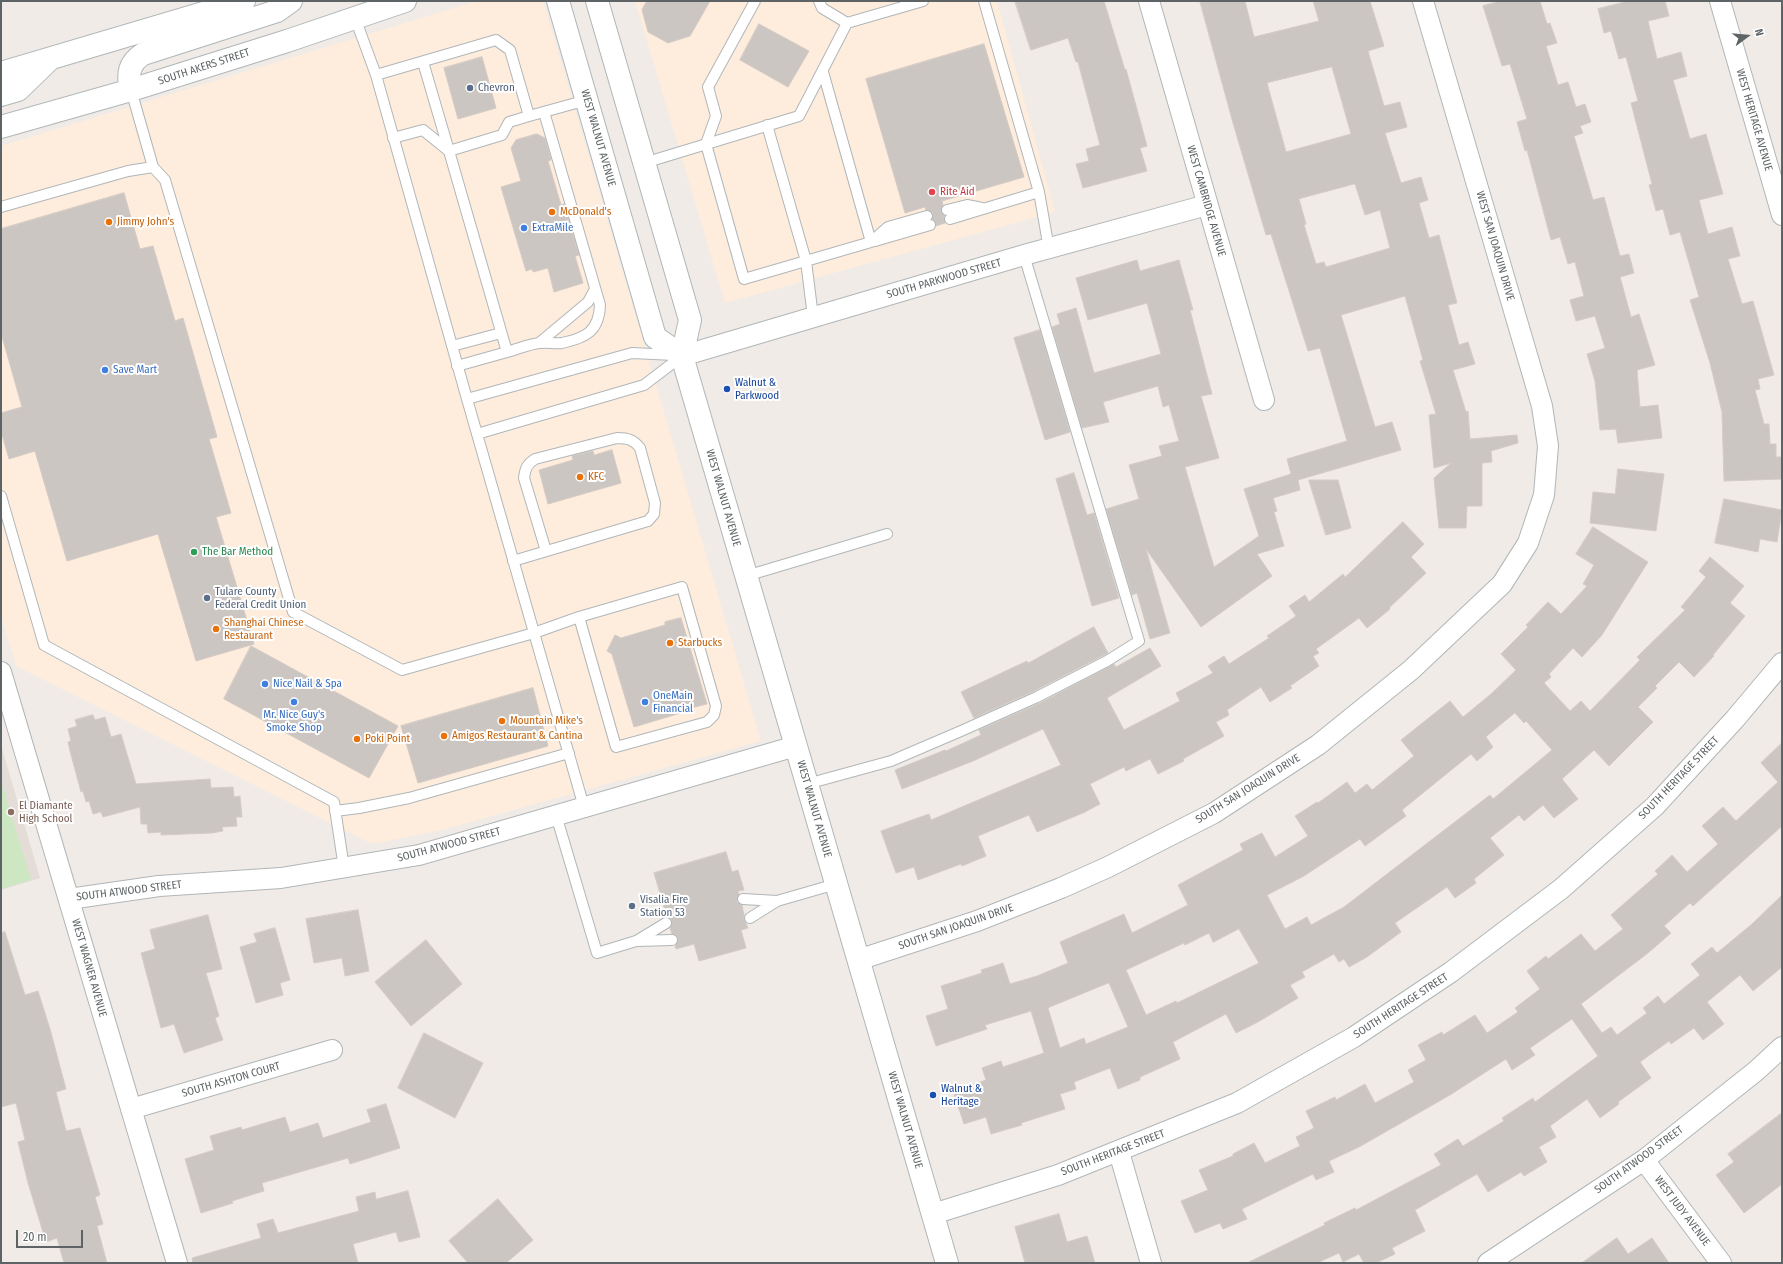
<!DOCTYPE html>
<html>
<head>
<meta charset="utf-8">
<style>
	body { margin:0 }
	#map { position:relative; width:1783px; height:1264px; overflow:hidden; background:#f0ebe6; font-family:"Fira Sans Condensed",sans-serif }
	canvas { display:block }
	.frame { position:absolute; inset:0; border:2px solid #5e6466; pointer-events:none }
	.north { position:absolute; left:1727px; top:16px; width:40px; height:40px; -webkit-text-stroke:3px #fff; paint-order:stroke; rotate:74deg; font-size:11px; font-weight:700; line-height:16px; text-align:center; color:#5e6466 }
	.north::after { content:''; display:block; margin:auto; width:14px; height:18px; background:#5e6466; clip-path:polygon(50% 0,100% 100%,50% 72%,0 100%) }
	.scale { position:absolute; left:16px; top:1230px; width:67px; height:18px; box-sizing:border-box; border:2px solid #5e6466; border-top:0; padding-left:5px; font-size:12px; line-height:14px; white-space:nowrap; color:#5e6466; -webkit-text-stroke:3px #fff; paint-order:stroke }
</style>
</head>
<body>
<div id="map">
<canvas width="1783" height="1264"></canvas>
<div class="frame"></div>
<div class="north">N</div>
<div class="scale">20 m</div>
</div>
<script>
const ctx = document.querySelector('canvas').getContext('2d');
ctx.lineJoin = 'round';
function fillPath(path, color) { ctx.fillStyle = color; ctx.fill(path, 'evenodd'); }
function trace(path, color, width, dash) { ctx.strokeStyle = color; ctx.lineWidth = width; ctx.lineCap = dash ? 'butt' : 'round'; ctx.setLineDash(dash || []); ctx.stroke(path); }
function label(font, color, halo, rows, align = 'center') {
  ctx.font = font + ' "Fira Sans Condensed",sans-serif'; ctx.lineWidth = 4; ctx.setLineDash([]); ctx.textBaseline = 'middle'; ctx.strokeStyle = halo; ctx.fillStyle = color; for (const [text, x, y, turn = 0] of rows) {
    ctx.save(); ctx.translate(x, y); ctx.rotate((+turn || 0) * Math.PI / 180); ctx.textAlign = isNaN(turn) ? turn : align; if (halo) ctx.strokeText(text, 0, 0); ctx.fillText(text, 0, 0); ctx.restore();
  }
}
fillPath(new Path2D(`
	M 477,1 L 543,1 L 761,741 L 442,830 L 372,844 L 16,666 L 1,616 L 1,146 Z
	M 635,1 L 997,1 L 1055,212 L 725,303 Z`), '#feeddd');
fillPath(new Path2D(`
	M 1,745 L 40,878 L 1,890 Z`), '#e3dcd7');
fillPath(new Path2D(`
	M 1,781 L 31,880 L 1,889 Z`), '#cde7c3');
const building = new Path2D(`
	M 647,1 L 710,1 L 690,36 L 668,43 L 648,32 L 642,10 Z
	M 1015,1 L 1104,1 L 1125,70 L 1126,69 L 1147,146 L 1140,148 L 1147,171 L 1083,188 L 1076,164 L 1089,161 L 1086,149 L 1100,145 L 1078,62 L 1076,62 L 1068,38 L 1031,50 Z
	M 1200,1 L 1245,1 L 1254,37 L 1319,21 L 1313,1 L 1370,1 L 1384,46 L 1368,51 L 1384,106 L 1400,102 L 1407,127 L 1385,133 L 1401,183 L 1421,177 L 1428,200 L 1419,203 L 1429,238 L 1439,235 L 1457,303 L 1448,305 L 1459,345 L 1468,342 L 1475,364 L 1453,370 L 1466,412 L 1468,411 L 1470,439 L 1517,435 L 1518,443 L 1491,451 L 1492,462 L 1482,463 L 1482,506 L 1467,506 L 1466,528 L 1439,528 L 1434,478 L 1451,463 L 1434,468 L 1429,415 L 1436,414 L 1420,361 L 1423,360 L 1405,296 L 1341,315 L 1375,427 L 1392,422 L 1401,450 L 1298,480 L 1300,490 L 1273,498 L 1277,511 L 1274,512 L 1284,546 L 1257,554 L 1272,576 L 1201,627 L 1146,549 L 1170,633 L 1150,639 L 1137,593 L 1132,595 L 1106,509 L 1139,499 L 1129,465 L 1162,456 L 1159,446 L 1179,441 L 1169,405 L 1163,407 L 1158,386 L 1103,402 L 1109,422 L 1082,428 L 1052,327 L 1060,324 L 1057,314 L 1076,308 L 1094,373 L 1161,354 L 1147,303 L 1088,320 L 1076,278 L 1137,260 L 1140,271 L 1179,260 L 1193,310 L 1190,310 L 1212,394 L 1201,396 L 1219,458 L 1185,467 L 1214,567 L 1259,536 L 1244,489 L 1291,474 L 1287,459 L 1347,441 L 1320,348 L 1308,351 L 1271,234 L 1266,235 L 1233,123 ZM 1332,67 L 1351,134 L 1286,152 L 1267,83 ZM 1355,184 L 1365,215 L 1380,210 L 1390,248 L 1326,267 L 1324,262 L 1316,264 L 1304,225 L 1306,224 L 1299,199 Z
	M 1501,1 L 1540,1 L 1547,24 L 1550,23 L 1557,43 L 1546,46 L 1558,85 L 1568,82 L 1576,107 L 1585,104 L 1591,122 L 1580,126 L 1583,133 L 1574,136 L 1593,200 L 1604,197 L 1620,256 L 1629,254 L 1634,273 L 1620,277 L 1631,317 L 1639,314 L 1655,365 L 1637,370 L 1640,407 L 1658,405 L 1662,438 L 1618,443 L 1616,429 L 1600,430 L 1595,381 L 1587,354 L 1605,348 L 1595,316 L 1576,321 L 1570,300 L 1584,296 L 1575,262 L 1568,264 L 1560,237 L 1551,240 L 1527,150 L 1525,151 L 1517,122 L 1527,119 L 1510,64 L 1502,66 L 1483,6 Z
	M 1629,1 L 1665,1 L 1669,16 L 1648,21 L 1657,59 L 1681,52 L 1687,76 L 1673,80 L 1690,139 L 1706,134 L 1723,194 L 1699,200 L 1708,234 L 1732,227 L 1740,256 L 1728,259 L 1742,304 L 1753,301 L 1774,375 L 1758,379 L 1760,389 L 1755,390 L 1764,424 L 1769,424 L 1770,444 L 1776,444 L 1776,457 L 1782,457 L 1782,479 L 1724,481 L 1722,412 L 1710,363 L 1690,300 L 1699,297 L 1680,232 L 1670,235 L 1663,209 L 1656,211 L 1649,185 L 1652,184 L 1631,103 L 1638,101 L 1626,57 L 1619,59 L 1611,31 L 1604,33 L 1598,9 Z
	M 759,24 L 809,51 L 788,87 L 740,60 Z
	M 984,44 L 1024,177 L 942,201 L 943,205 L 941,211 L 944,216 L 945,223 L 936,226 L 936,223 L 932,219 L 932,212 L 926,210 L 925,207 L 905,213 L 866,79 Z
	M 482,57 L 496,108 L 458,119 L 444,68 Z
	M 537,134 L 545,138 L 551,160 L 548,161 L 561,205 L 564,204 L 579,255 L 575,256 L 583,283 L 554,292 L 548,268 L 533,272 L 532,269 L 526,271 L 501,187 L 521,181 L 511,148 L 516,140 Z
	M 124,193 L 140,249 L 153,246 L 175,321 L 183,318 L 217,437 L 209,439 L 231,513 L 216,517 L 254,644 L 196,661 L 158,534 L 67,561 L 35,451 L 9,459 L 1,431 L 1,413 L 22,407 L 1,333 L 1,229 Z
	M 1040,330 L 1070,432 L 1045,440 L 1014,338 Z
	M 612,450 L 621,483 L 548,504 L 539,470 L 573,460 L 572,456 L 593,451 L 594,455 Z
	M 1618,469 L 1664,474 L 1656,531 L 1590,523 L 1593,492 L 1615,494 Z
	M 1074,473 L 1087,515 L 1094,513 L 1119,598 L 1092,606 L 1056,479 Z
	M 1309,480 L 1338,480 L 1351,528 L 1326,535 Z
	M 1724,499 L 1782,510 L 1777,542 L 1760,539 L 1758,552 L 1715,543 Z
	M 1403,522 L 1424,544 L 1411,557 L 1426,573 L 1389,608 L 1390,609 L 1367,628 L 1359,618 L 1316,649 L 1319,653 L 1313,656 L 1319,666 L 1290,686 L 1292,688 L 1270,702 L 1261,687 L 1227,710 L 1229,715 L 1216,722 L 1224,736 L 1183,759 L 1184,761 L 1158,774 L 1150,759 L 1126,771 L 1124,767 L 1090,784 L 1100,804 L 1083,813 L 1037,832 L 1029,815 L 978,836 L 986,856 L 962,866 L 961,864 L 918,880 L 914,867 L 896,873 L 881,831 L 929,814 L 931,820 L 1061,765 L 1043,729 L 973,761 L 902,789 L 895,770 L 945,750 L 946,751 L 981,735 L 979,730 L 1040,703 L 1114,664 L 1116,667 L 1150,648 L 1161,666 L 1107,698 L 1124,730 L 1180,701 L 1176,693 L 1213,673 L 1208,666 L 1224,656 L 1229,664 L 1269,638 L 1267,636 L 1296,616 L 1289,606 L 1305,595 L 1309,602 L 1343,574 L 1345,577 Z
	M 1593,527 L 1648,562 L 1602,635 L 1582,657 L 1573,648 L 1549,674 L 1551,677 L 1544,683 L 1570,711 L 1581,701 L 1590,711 L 1640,660 L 1637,657 L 1685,610 L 1681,607 L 1706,577 L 1699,571 L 1710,557 L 1744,586 L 1730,603 L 1745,616 L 1713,655 L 1714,656 L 1694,677 L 1679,662 L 1655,686 L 1657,688 L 1638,707 L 1653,722 L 1609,766 L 1594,750 L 1562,779 L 1578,799 L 1554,818 L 1543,805 L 1524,821 L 1519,815 L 1490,838 L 1504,855 L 1474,879 L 1476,883 L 1455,898 L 1447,887 L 1395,923 L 1401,932 L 1367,957 L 1349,967 L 1344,959 L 1339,962 L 1334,954 L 1302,972 L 1305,977 L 1290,985 L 1298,998 L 1258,1022 L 1236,1033 L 1226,1014 L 1173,1042 L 1180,1059 L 1140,1077 L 1140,1080 L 1118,1089 L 1110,1068 L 1074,1082 L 1076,1089 L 1060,1094 L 1065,1109 L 1021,1123 L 1022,1125 L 991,1134 L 986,1117 L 964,1124 L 953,1091 L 986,1080 L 982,1068 L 1001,1061 L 1003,1067 L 1044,1053 L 1031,1011 L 985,1025 L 987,1029 L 936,1046 L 926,1016 L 948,1009 L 941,986 L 982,973 L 981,970 L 1003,963 L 1010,984 L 1037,976 L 1068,963 L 1060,942 L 1124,914 L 1132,933 L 1188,905 L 1178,885 L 1243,850 L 1240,844 L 1262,833 L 1275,857 L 1308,836 L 1295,816 L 1317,802 L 1318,803 L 1347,782 L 1355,793 L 1367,784 L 1372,790 L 1414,756 L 1401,740 L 1450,701 L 1463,717 L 1491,694 L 1516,670 L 1501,654 L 1528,627 L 1526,625 L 1548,602 L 1561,614 L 1587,586 L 1583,584 L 1594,565 L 1576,554 ZM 1515,713 L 1524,723 L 1526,721 L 1552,750 L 1493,799 L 1490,795 L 1344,907 L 1311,925 L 1307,917 L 1285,929 L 1267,895 L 1304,876 L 1360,839 L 1365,846 L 1406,816 L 1402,810 L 1471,754 L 1477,761 L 1493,747 L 1486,737 ZM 1239,929 L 1259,963 L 1177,1003 L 1176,1001 L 1146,1015 L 1126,970 L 1184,943 L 1185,945 L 1209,933 L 1213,942 ZM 1109,983 L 1128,1027 L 1086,1044 L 1084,1038 L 1060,1048 L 1048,1008 Z
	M 681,618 L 707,704 L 683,710 L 684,712 L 634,727 L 612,654 L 607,651 L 615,635 L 621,638 L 665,625 L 665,622 Z
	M 1094,627 L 1108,653 L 1034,691 L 974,718 L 961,692 L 1027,661 L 1028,663 Z
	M 251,646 L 398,726 L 369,778 L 224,699 Z
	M 533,688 L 548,746 L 418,783 L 401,726 Z
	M 93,715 L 95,720 L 105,717 L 111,737 L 121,734 L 136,784 L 210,779 L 211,788 L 233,787 L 234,797 L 240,796 L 242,817 L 236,817 L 237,826 L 222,827 L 223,831 L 212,833 L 161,835 L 161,832 L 148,833 L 147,824 L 141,824 L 140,807 L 103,817 L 101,812 L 93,814 L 89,801 L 86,802 L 83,791 L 81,792 L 70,751 L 68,742 L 71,741 L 68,729 L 77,726 L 75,720 Z
	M 1782,743 L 1782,826 L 1693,906 L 1690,903 L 1664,926 L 1671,933 L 1648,953 L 1581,1004 L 1602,1033 L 1611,1027 L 1617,1035 L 1647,1013 L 1643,1008 L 1658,996 L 1664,1004 L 1700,975 L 1691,964 L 1712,947 L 1717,953 L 1752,924 L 1782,895 L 1782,967 L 1753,991 L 1740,975 L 1707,1002 L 1724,1024 L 1703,1040 L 1694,1028 L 1671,1044 L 1669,1041 L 1640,1062 L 1651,1078 L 1618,1102 L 1619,1104 L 1600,1118 L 1587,1099 L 1550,1126 L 1556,1137 L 1539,1147 L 1547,1162 L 1524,1176 L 1521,1172 L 1488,1192 L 1477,1174 L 1415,1210 L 1425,1231 L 1392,1248 L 1395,1254 L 1376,1263 L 1364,1263 L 1359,1254 L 1343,1262 L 1339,1253 L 1317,1263 L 1247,1263 L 1325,1225 L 1324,1223 L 1355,1208 L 1356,1210 L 1441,1165 L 1434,1154 L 1458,1139 L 1463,1146 L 1504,1121 L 1502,1118 L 1533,1098 L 1535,1102 L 1598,1056 L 1572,1019 L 1530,1048 L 1535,1055 L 1512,1070 L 1506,1059 L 1450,1095 L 1359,1147 L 1329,1161 L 1334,1172 L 1316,1180 L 1313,1174 L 1242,1209 L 1247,1219 L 1223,1229 L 1220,1223 L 1195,1233 L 1181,1201 L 1208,1190 L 1199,1170 L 1233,1156 L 1233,1154 L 1254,1143 L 1265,1163 L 1300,1146 L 1296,1137 L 1314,1128 L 1306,1111 L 1335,1097 L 1336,1100 L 1365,1084 L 1375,1103 L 1414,1082 L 1408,1070 L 1426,1060 L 1418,1045 L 1442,1032 L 1443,1035 L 1475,1015 L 1487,1033 L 1518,1012 L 1515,1008 L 1540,989 L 1527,971 L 1546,956 L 1548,959 L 1581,934 L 1595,951 L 1623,929 L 1611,915 L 1658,874 L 1655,871 L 1672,855 L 1687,872 L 1718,844 L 1702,826 L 1723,807 L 1736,821 L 1778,782 L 1761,763 Z
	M 726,852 L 732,872 L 738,870 L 744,890 L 738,891 L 739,894 L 737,899 L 737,902 L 742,905 L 744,915 L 744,919 L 748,928 L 741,930 L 746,948 L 699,961 L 694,944 L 676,949 L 675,946 L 678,939 L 675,935 L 672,934 L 670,928 L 672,922 L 671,919 L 667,917 L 654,873 Z
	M 358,910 L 369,971 L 345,976 L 342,958 L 314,963 L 306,919 Z
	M 208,915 L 222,969 L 206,973 L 219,1016 L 215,1018 L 223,1040 L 184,1053 L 174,1024 L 161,1028 L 141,953 L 155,949 L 150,930 Z
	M 275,928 L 290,980 L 280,983 L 283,995 L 256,1003 L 240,947 L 257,942 L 254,934 Z
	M 5,932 L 25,995 L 38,991 L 50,1029 L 66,1089 L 56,1092 L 66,1131 L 80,1128 L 100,1195 L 95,1197 L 103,1224 L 97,1226 L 107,1263 L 64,1263 L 57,1238 L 46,1242 L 28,1183 L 18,1142 L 25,1140 L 16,1103 L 1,1107 L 1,933 Z
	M 426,940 L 462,984 L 411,1026 L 375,982 Z
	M 424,1033 L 483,1063 L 455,1118 L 398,1088 Z
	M 386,1104 L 400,1148 L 350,1164 L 348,1158 L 262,1183 L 264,1191 L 232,1201 L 233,1203 L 201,1213 L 185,1159 L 214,1150 L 210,1136 L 241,1127 L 242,1130 L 285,1117 L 290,1132 L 318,1123 L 323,1138 L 371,1122 L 367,1110 Z
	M 1782,1113 L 1782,1184 L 1744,1213 L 1716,1175 L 1734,1162 L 1728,1154 Z
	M 408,1191 L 420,1237 L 399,1242 L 396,1232 L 353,1244 L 358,1263 L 193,1263 L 192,1258 L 261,1238 L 257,1224 L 273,1219 L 278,1233 L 359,1211 L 356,1197 L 375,1192 L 376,1199 Z
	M 498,1199 L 533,1240 L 506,1263 L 468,1263 L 449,1241 Z
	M 1059,1214 L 1067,1242 L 1087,1236 L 1095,1263 L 1025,1263 L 1015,1227 Z
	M 1617,1238 L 1628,1254 L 1652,1238 L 1669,1263 L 1582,1263 Z`);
fillPath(building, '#ccc6c3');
trace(building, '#d5cbc4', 1);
const lane = new Path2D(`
	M 755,1 L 708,87 L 716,116 L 706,144 L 744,279 L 871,242 L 823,72
	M 984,1 L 1039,192 L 1049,249
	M 355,18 L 376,75 L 467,399 L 584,807
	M 847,23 L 923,1
	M 423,62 L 449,151 L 502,135 L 509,122 L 529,116
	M 376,75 L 496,40 L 510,50 L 529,116 L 587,100
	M 131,90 L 153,167 L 165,180 L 293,612 L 402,670 L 534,633 L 579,617 L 682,587 L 716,706 L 714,715 L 707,722 L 616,747 L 579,617
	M 767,125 L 806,261 L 813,317
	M 393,138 L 423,130 L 449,151 L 507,352 C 518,349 529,344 540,343 C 548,342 555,344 562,343 C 586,338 599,331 600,305 L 544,112
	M 644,163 L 799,116 L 847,23 L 822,8 L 819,1
	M 1,207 L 128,171 L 153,167
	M 947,210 L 967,205 L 982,208
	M 950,219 L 1039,192
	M 875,241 L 930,225
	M 871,242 L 888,227 L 927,216
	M 539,343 L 588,302 L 595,289
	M 452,346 L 501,333
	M 457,366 L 507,352
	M 467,399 L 632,353 L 674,355
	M 477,434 L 644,385 L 682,356
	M 1,496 L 44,645 L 334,802 L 344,868
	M 513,561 L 648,521 L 654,514 L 655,503 L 640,448 C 634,440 628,438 617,438 L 535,459 C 527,464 525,469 524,478 L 546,551
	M 746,576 L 887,534
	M 807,784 L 891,761 L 961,731 L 1037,697 L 1107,661 L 1139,641 L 1024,255
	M 335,811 L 359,808 L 409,798 L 569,753
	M 556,815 L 597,953 L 636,941 L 672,940
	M 743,899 L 777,901
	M 750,918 L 777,901 L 836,884
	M 638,940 L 666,923`);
const street = new Path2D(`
	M 1149,1 L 1264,400
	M 1720,1 L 1782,215
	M 682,356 L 1024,255 L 1207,205
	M 1,672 L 177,1263
	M 69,899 L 159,886 L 281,878 L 419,855 L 796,746
	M 858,960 L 977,921 L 1061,888 L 1108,867 L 1214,813 L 1318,745 L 1411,670 L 1502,584 L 1528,543 L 1544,495 L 1548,446 L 1542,406 L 1423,1
	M 131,1109 L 332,1050
	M 1119,1152 L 1151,1263
	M 1644,1160 L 1721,1263
	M 933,1214 L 1058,1175 L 1237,1103 L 1354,1037 L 1451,972 L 1561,889 L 1655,806 L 1735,719 L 1782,663
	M 1488,1263 L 1644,1160 L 1756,1071 L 1782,1047`);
const secondary = new Path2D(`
	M 558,1 L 655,337 L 682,356
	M 597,1 L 690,320 L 682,356 L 947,1263
	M 1,73 L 244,1
	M 131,90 C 127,74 129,63 143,54 L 277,11 L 291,1
	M 1,95 L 18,90 L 49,60
	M 1,127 L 131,90 L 287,41 L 405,1`);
trace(lane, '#b1b6b8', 12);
trace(street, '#b1b6b8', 22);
trace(secondary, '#b0b6b8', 24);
trace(lane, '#fff', 10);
trace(street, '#fff', 20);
trace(secondary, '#fff', 22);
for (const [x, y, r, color] of [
	[470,88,4,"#5c6f8a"],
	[932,192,4,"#e0444e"],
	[552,212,4,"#e8710a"],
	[109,222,4,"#e8710a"],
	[524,228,4,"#3f7fe0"],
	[105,370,4,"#3f7fe0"],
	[727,389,4,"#1a4fb4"],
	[580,477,4,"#e8710a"],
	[194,552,4,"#2e9e5b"],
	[207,598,4,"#5c6f8a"],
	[216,629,4,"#e8710a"],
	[670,643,4,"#e8710a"],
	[265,684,4,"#3f7fe0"],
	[294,702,4,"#3f7fe0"],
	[645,702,4,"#3f7fe0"],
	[502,721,4,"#e8710a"],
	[444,736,4,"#e8710a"],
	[357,739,4,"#e8710a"],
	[11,812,4,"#8d6e63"],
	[632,906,4,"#5c6f8a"],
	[933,1095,4,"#1a4fb4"]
]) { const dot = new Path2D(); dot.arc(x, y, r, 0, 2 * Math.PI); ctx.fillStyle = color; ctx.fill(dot); trace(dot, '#fff', 1.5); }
label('11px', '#5e6466', '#fff', [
	["SOUTH AKERS STREET",204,67,-18],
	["WEST HERITAGE AVENUE",1754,120,74],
	["WEST WALNUT AVENUE",598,138,74],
	["WEST CAMBRIDGE AVENUE",1206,201,74],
	["WEST SAN JOAQUIN DRIVE",1495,246,74],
	["SOUTH PARKWOOD STREET",944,279,-16],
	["WEST WALNUT AVENUE",723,498,74],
	["SOUTH HERITAGE STREET",1679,778,-46],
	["SOUTH SAN JOAQUIN DRIVE",1248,789,-32],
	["WEST WALNUT AVENUE",814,809,74],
	["SOUTH ATWOOD STREET",449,845,-15],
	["SOUTH ATWOOD STREET",129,891,-7],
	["SOUTH SAN JOAQUIN DRIVE",956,927,-19],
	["WEST WAGNER AVENUE",89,968,74],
	["SOUTH HERITAGE STREET",1401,1006,-33],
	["SOUTH ASHTON COURT",231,1080,-16],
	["WEST WALNUT AVENUE",905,1120,74],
	["SOUTH HERITAGE STREET",1113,1153,-21],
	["SOUTH ATWOOD STREET",1639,1160,-36],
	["WEST JUDY AVENUE",1682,1211,53]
]);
label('11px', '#4e5e75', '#fff', [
	["Chevron",478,88],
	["Tulare County",215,592],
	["Federal Credit Union",215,605],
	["Visalia Fire",640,900],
	["Station 53",640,913]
], 'left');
label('11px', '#be3a42', '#fff', [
	["Rite Aid",940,192]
], 'left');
label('11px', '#c56008', '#fff', [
	["McDonald's",560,212],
	["Jimmy John's",117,222],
	["KFC",588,477],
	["Shanghai Chinese",224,623],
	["Restaurant",224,636],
	["Starbucks",678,643],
	["Mountain Mike's",510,721],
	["Amigos Restaurant & Cantina",452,736],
	["Poki Point",365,739]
], 'left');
label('11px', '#366cbe', '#fff', [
	["ExtraMile",532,228],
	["Save Mart",113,370],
	["Nice Nail & Spa",273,684],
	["OneMain",653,696],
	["Financial",653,709],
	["Mr. Nice Guy's",294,715,"center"],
	["Smoke Shop",294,728,"center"]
], 'left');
label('11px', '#164399', '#fff', [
	["Walnut &",735,383],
	["Parkwood",735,396],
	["Walnut &",941,1089],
	["Heritage",941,1102]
], 'left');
label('11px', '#27864d', '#fff', [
	["The Bar Method",202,552]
], 'left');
label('11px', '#785e54', '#fff', [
	["El Diamante",19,806],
	["High School",19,819]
], 'left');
</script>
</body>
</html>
